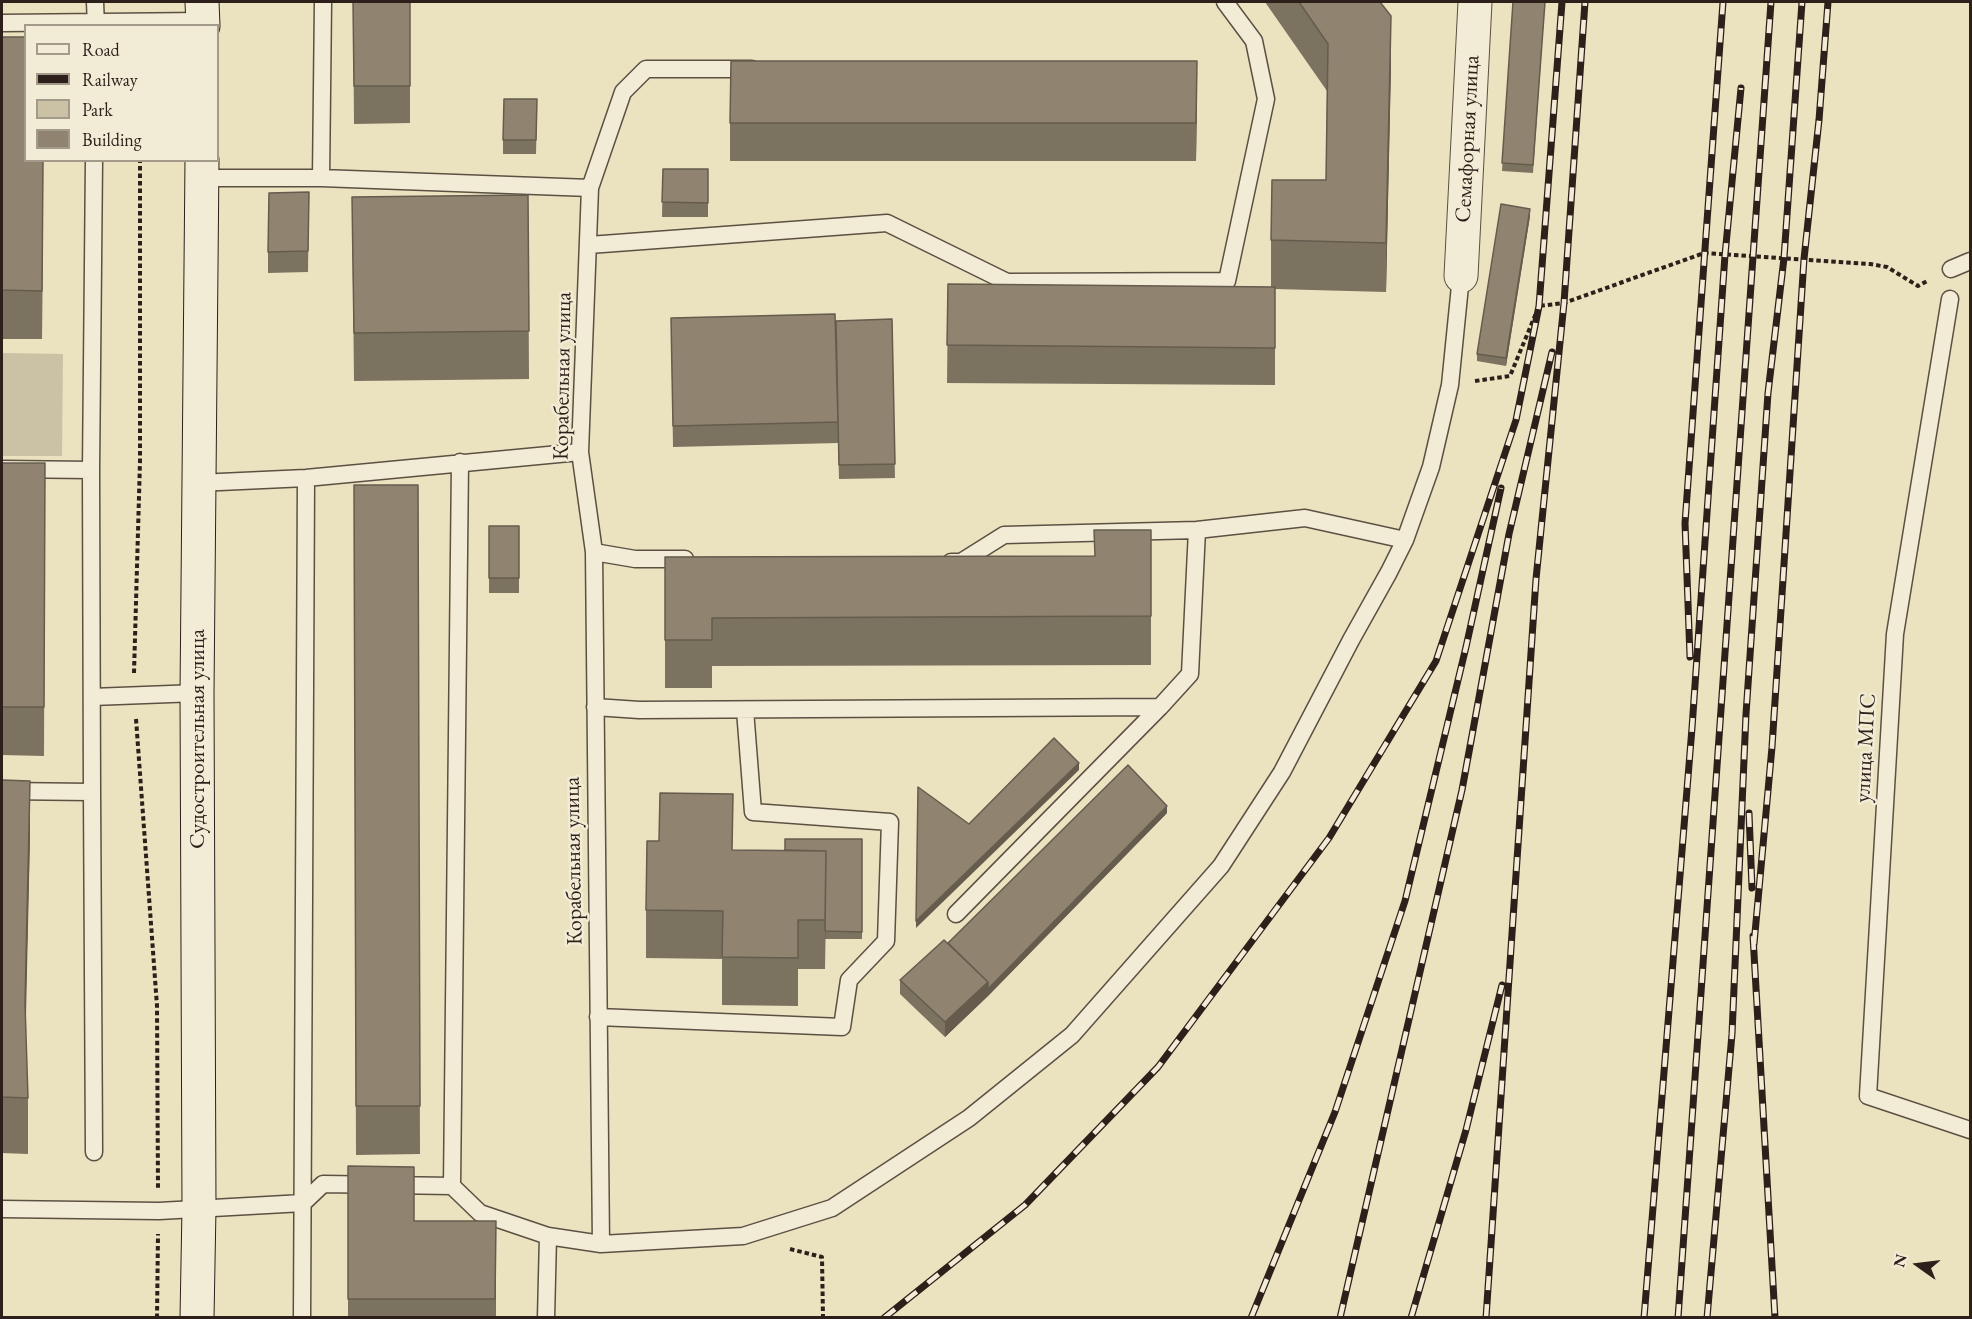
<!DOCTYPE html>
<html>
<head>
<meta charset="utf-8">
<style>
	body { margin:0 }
	#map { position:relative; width:1972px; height:1319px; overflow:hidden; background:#ebe2c0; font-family:"EB Garamond",serif }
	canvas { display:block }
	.frame { position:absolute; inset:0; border:3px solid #2d1f19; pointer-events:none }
	.legend { position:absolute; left:24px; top:24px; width:195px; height:138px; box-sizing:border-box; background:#f2ecd6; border:2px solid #a39a8a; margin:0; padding:8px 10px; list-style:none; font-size:18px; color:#2d1f19 }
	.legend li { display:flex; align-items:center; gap:12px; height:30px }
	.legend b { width:30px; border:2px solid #a39a8a }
	.north { position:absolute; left:1888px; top:1235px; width:60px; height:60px; -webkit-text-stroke:4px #f2ecd6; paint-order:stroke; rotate:284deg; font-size:16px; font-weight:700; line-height:24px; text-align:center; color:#2d1f19 }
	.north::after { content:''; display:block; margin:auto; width:21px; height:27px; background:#2d1f19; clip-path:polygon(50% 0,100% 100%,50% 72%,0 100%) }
</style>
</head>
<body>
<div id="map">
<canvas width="1972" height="1319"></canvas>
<div class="frame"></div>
<ul class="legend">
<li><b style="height:8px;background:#f2ecd6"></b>Road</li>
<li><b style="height:8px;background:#2d1f19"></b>Railway</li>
<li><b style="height:16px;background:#cbc1a4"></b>Park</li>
<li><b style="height:16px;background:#908470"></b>Building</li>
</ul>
<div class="north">N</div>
</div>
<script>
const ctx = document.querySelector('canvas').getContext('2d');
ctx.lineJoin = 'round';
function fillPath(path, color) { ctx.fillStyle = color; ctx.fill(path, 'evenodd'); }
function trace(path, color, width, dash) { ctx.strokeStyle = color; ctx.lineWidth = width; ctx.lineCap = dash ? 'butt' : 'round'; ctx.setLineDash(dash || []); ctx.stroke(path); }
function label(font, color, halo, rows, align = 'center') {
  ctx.font = font + ' "EB Garamond",serif'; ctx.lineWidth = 5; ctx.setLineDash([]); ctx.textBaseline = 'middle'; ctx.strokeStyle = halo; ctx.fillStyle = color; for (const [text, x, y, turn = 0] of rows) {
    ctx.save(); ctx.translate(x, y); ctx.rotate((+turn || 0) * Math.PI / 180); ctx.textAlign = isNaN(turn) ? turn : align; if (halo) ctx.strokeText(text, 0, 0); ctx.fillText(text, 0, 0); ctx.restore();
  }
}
fillPath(new Path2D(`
	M 2,353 L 63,354 L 62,456 L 2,456 Z`), '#cbc1a4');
const lane = new Path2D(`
	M 95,2 L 96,26
	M 2,23 L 203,21
	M 202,178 L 321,178 L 590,188
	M 321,178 L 323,2
	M 589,245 L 887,223 L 1007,282 L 1227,281 L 1266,99 L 1254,41 L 1225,2
	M 1951,269 L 1970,261
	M 1950,299 L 1895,634 L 1868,1096 L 1970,1130
	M 2,469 L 91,470
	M 198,483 L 306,478 L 580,452
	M 594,552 L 635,559 L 685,559
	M 951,562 L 961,562 L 1004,535 L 1197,530
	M 92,697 L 197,693
	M 595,707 L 639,710 L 1160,707 L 1190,674 L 1197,530 L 1305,518 L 1405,540
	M 2,791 L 92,792 L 91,470 L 94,160
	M 92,792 L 94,1152
	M 956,914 L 1160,707
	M 598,1017 L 842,1027 L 849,980 L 886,941 L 890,822 L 753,812 L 745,710
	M 452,1186 L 460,462
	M 2,1209 L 159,1211 L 303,1203 L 323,1184 L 452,1186 L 480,1213 L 548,1236 L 601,1244 L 743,1236 L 832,1208 L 969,1118 L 1072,1035 L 1221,866 L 1282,772 L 1351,640 L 1389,572 L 1405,540 L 1431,467 L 1450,385 L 1461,276
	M 601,1244 L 594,552 L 580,452 L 590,188 L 623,92 L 646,69 L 752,69
	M 302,1318 L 306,478
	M 546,1318 L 548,1236`);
const street = new Path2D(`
	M 1461,276 L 1475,2`);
const secondary = new Path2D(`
	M 202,2 L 203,26
	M 197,1318 L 199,1208 L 197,693 L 202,160`);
trace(lane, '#5c5043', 19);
trace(street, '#5c5043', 35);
trace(secondary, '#2d1f19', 35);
trace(new Path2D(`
	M 1475,381 L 1510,376 L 1539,306 L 1564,303 L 1704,253 L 1870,264 L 1887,267 L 1918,286 L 1929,280
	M 134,673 L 140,461 L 140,160
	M 136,719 L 157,1006 L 158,1188
	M 790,1249 L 822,1257 L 823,1318
	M 157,1318 L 158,1234`), '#2d1f19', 4, [4.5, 3]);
trace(lane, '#f2ecd6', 16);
trace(street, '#f2ecd6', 33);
trace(secondary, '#f2ecd6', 33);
const rail = new Path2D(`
	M 1690,657 L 1685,523 L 1723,2
	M 1749,813 L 1752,888
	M 1753,936 L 1775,1318
	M 1754,944 L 1772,747 L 1804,259 L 1819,120 L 1828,2
	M 884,1318 L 1025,1205 L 1158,1067 L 1329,838 L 1436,661 L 1516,420 L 1539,306 L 1562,2
	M 1251,1318 L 1335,1112 L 1405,901 L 1466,647 L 1501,488
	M 1340,1318 L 1462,790 L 1509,534 L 1552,352
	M 1411,1318 L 1466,1130 L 1502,985
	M 1486,1318 L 1536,579 L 1564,303 L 1585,2
	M 1644,1318 L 1692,728 L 1725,255 L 1741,88
	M 1678,1318 L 1771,2
	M 1707,1318 L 1732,1034 L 1746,714 L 1768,393 L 1784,258 L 1802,2`);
trace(rail, '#2d1f19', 7);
trace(rail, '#f2ecd6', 4.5, [14]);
fillPath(new Path2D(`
	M 353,2 L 410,2 L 410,123 L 354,124 Z
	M 1265,2 L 1380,2 L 1391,65 L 1386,292 L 1275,289 L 1275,385 L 947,383 L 948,284 L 1271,287 L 1271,240 L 1326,180 L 1327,91 Z
	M 1513,2 L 1545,2 L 1533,173 L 1502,171 Z
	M 2,37 L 26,160 L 43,160 L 42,339 L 2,339 Z
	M 1197,98 L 1196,161 L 730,161 L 730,123 Z
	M 537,113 L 536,154 L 503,154 L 503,140 Z
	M 663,169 L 708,169 L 708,217 L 662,217 Z
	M 309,192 L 308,272 L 268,273 L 268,252 Z
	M 528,195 L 529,379 L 354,381 L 352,197 Z
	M 1530,216 L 1506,366 L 1477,361 L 1477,354 Z
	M 671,318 L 836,321 L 892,319 L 895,478 L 839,479 L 838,439 L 838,443 L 673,447 Z
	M 2,463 L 45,463 L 44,756 L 2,755 Z
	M 354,485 L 418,485 L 420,1154 L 356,1155 Z
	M 489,526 L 519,526 L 519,593 L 489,593 Z
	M 1151,530 L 1151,665 L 712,666 L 712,688 L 665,688 L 665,557 L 1094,556 Z
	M 2,780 L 30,837 L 25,1026 L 28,1098 L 28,1154 L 2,1153 Z
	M 1167,813 L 988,996 L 945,1037 L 900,994 L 900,980 L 948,943 Z
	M 862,839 L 862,939 L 825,939 L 825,969 L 798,969 L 798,1006 L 722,1005 L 722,959 L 646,958 L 646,910 L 733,850 L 785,850 Z
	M 348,1166 L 414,1221 L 496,1221 L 496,1317 L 348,1317 Z`), '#7c7260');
fillPath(new Path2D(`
	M 1391,16 L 1391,65 L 1386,292 L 1386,243 Z
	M 1197,61 L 1197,98 L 1196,161 L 1196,123 Z
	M 43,160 L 42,339 L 42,291 Z
	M 1530,209 L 1530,216 L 1506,366 L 1506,358 Z
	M 1079,763 L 1079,770 L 916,928 L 916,921 Z
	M 30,781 L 30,837 L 25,1060 L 25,1004 Z
	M 1167,806 L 1167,813 L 988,996 L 945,1037 L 945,1022 Z
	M 826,899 L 825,969 L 825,920 Z
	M 496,1221 L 496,1278 L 495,1317 Z`), '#655c4e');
const building = new Path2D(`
	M 353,2 L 410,2 L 410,86 L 354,86 Z
	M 1299,2 L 1380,2 L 1391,16 L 1386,243 L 1271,240 L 1272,180 L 1326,180 L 1328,44 Z
	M 1513,2 L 1545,2 L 1533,165 L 1502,163 Z
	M 2,37 L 26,37 L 26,160 L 43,160 L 42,291 L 2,290 Z
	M 731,61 L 1197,61 L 1196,123 L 730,123 Z
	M 504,99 L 537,99 L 536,140 L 503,140 Z
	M 663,169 L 708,169 L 708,203 L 662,202 Z
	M 309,192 L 308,251 L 268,252 L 269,193 Z
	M 528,195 L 529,331 L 354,333 L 352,197 Z
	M 1501,204 L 1530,209 L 1506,358 L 1477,354 Z
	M 948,284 L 1275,287 L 1275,348 L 947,345 Z
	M 835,314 L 838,422 L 673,426 L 671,318 Z
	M 892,319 L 895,464 L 839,465 L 836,321 Z
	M 2,463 L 45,463 L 44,707 L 2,707 Z
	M 354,485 L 418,485 L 420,1106 L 356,1106 Z
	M 489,526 L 519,526 L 519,578 L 489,578 Z
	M 1094,530 L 1151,530 L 1151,616 L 712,618 L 712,640 L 665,640 L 665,557 L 1095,556 Z
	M 1054,738 L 1079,763 L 916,921 L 918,787 L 969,824 Z
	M 1128,765 L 1167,806 L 988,989 L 988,982 L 948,943 Z
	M 2,780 L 30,781 L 25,1004 L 28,1098 L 2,1097 Z
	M 660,793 L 733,794 L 732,850 L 826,851 L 825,920 L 798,920 L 798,958 L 722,957 L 723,911 L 646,910 L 647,841 L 659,841 Z
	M 785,839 L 862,839 L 862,932 L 825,931 L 826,851 L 785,850 Z
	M 944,940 L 988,982 L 945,1022 L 900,980 Z
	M 348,1166 L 414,1167 L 414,1221 L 496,1221 L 495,1299 L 348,1299 Z`);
fillPath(building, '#908470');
trace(building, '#655c4e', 1.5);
label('22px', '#2d1f19', '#f2ecd6', [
	["Семафорная улица",1468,139,-87],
	["Корабельная улица",563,376,-89],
	["Судостроительная улица",198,739,-90],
	["улица МПС",1866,748,-87],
	["Корабельная улица",574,861,-91]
]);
</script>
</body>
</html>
